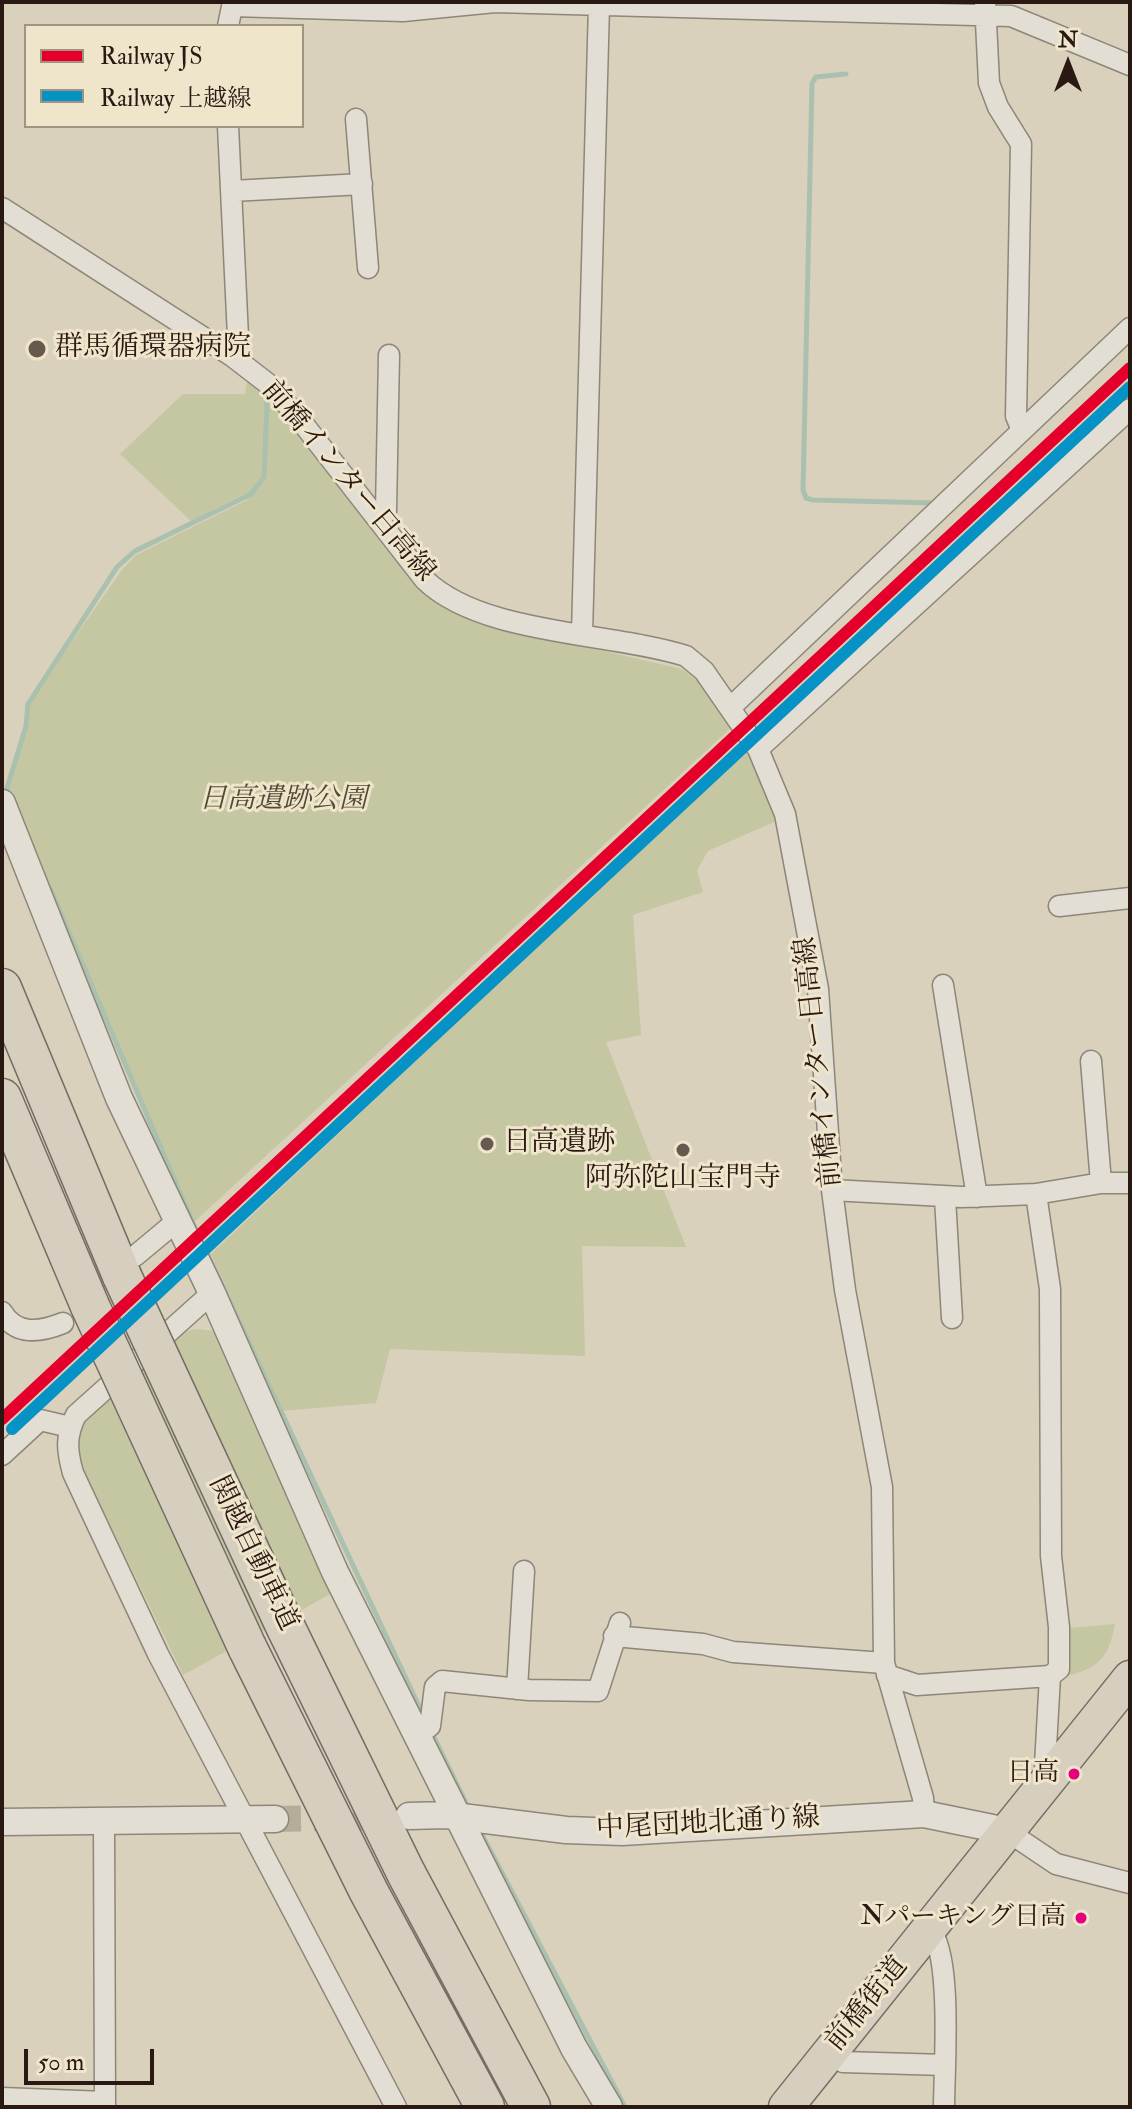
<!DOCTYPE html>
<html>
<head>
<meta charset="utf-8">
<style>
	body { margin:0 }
	#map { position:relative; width:1132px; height:2109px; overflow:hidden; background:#d9d1bc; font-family:"IM FELL Double Pica","Noto Serif JP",serif }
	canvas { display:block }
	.frame { position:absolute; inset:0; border:4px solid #2a1812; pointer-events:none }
	.legend { position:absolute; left:24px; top:24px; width:280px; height:104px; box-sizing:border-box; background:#efe5cb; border:2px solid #a09381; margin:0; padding:10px 14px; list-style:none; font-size:24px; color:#2a1812 }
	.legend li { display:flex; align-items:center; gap:16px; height:40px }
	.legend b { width:40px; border:2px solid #a09381 }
	.north { position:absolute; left:1028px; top:24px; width:80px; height:80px; -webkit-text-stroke:6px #efe5cb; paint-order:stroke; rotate:0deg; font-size:22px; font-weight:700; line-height:32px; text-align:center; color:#2a1812 }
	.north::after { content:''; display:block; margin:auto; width:28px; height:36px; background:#2a1812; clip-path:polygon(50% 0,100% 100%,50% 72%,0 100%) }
	.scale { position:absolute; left:24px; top:2049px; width:130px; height:36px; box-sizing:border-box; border:4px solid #2a1812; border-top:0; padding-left:10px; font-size:24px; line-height:28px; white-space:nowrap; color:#2a1812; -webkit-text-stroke:6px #efe5cb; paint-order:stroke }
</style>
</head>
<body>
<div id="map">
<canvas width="1132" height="2109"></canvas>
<div class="frame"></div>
<ul class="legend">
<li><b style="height:10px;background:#e4002b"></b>Railway JS</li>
<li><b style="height:10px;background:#0692c4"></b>Railway 上越線</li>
</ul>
<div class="north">N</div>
<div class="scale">50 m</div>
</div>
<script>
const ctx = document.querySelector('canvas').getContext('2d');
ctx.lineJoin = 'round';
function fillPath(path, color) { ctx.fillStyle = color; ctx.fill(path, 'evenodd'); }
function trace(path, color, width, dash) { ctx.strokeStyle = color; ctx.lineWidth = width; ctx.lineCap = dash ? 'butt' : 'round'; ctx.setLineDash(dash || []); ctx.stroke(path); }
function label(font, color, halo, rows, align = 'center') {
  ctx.font = font + ' "IM FELL Double Pica","Noto Serif JP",serif'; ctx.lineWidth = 6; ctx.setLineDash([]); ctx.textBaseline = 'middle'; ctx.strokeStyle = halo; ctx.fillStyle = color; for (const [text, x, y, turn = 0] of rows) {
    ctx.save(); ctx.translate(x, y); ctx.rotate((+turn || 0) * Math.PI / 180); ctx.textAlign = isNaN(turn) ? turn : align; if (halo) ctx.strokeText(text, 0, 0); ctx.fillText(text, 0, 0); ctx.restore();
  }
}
fillPath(new Path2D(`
	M 247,381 L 272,397 L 432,600 L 478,622 L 682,669 L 709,690 L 733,726 L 193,1223 L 7,788 L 26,726 L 28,704 L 122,570 L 136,555 L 247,500 L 244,494 L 191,521 L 120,454 L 183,394 L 245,394 Z
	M 746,750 L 781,819 L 708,851 L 697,870 L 703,892 L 633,915 L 641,1035 L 606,1042 L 686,1247 L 582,1246 L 585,1356 L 390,1349 L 376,1403 L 281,1411 L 211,1254 Z
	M 196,1329 L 215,1331 L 334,1592 L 183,1675 L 86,1475 C 80,1460 72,1442 79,1427 C 92,1400 155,1354 179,1333 Z
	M 1115,1624 C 1109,1655 1101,1667 1070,1675 L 1065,1671 L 1064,1632 L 1069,1628 Z`), '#c4c7a2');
trace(new Path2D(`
	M 846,74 L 816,77 L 812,83 L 803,490 L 806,498 L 813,500 L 935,503
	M 11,798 L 7,788 L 26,726 L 28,704 L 117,567 L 135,551 L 251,494 L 264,477 L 267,406 L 264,391
	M 50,888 L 193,1223 L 424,1717
	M 432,1733 L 468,1807
	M 478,1827 L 625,2107`), '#aac1af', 5);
trace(new Path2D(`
	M 275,1819 L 392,1817`), '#b6ac9a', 26, [26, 13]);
const minor = new Path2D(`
	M 985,2 L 989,83 L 998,107 L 1021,144 L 1016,416 L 1021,428
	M 232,6 L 403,11 L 495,2 L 1011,16 L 1130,65
	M 228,26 L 233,2
	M 356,119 L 368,268
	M 228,126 L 238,337 L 232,356
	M 232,191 L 362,184
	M 2,208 L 232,356 L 267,383 L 294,412 L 425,580 C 482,635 610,632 686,656 L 704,671 L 758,749 L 785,814 L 818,989 L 832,1190 L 845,1290 L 882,1487 L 884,1663 L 923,1798 L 924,1814
	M 380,522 L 386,511 L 389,355
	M 582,634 L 599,5
	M 731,707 L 1130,328
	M 758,749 L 1130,409
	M 1059,906 L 1130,898
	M 943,985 L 977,1197
	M 1091,1061 L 1101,1183
	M 832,1190 L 962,1197 L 1036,1194 L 1101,1183 L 1130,1183
	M 1036,1194 L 1050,1289 L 1051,1556 L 1059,1627 L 1059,1669 L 1050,1676 L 1045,1765 L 1054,1773
	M 945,1198 L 952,1318
	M 135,1256 L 177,1221
	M 212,1293 L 76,1415 C 65,1437 67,1451 73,1473 L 158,1654 L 396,2107
	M 2,1312 C 16,1336 41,1332 63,1323
	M 2,1455 L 40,1420 L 70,1427
	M 614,1636 L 703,1644 L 733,1652 L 884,1663
	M 887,1675 L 917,1685 L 1050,1676
	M 517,1689 L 524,1571
	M 418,1735 L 430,1726 L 435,1687 L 442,1681 L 529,1690 L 598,1691 L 620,1623
	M 104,1820 L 105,2107
	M 1007,1831 L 1056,1864 L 1130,1883
	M 929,1929 C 953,1951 944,2072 944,2107
	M 829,2053 L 843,2062 L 945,2065
	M 2,2098 L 105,2102`);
const tertiary = new Path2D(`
	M 2,803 L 119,1098 L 212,1293 L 335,1572 L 574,2048 L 609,2107
	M 409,1816 L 446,1815 L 566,1830 L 622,1832 L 924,1814 L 1007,1831
	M 2,1822 L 275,1819`);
const primary = new Path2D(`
	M 786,2107 L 1130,1678`);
const motorway = new Path2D(`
	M 2,988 L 122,1276
	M 2,1098 L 90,1306
	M 286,1628 L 406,1873 L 531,2107
	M 247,1647 L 369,1892 L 485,2107`);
trace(minor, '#8d8679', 23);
trace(tertiary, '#8d8679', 29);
trace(primary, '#746d63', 37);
trace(motorway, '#746d63', 41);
trace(minor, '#e2ded3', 20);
trace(tertiary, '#e2ded3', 26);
trace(primary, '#d6cebf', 34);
trace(motorway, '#d6cebf', 38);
const motorwayBridge = new Path2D(`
	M 122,1276 L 286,1628
	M 90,1306 L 247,1647`);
trace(motorwayBridge, '#746d63', 41, []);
trace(motorwayBridge, '#d6cebf', 38);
trace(new Path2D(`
	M 2,1419 L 1130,368`), '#e4002b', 12);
trace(new Path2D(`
	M 12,1429 L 1130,387`), '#0692c4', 12);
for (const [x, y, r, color] of [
	[37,349,10,"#67594e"],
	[487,1144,8,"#67594e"],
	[683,1150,8,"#67594e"],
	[1074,1774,7,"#e5007d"],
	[1081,1918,7,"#e5007d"]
]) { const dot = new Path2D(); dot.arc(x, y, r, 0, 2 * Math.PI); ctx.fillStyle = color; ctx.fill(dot); trace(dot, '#efe5cb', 3); }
label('26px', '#2a1812', '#efe5cb', [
	["日高",1059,1774],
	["Nパーキング日高",1066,1918]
], 'right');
label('28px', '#2a1812', '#efe5cb', [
	["群馬循環器病院",55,349],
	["日高遺跡",503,1144],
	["阿弥陀山宝門寺",683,1180,"center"]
], 'left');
label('28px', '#2a1812', '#efe5cb', [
	["前橋インター日高線",347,482,50],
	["前橋インター日高線",820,1062,-96],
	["関越自動車道",252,1554,64],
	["中尾団地北通り線",708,1825,-3],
	["前橋街道",868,2005,-51]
]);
label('italic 28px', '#534a37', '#efe5cb', [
	["日高遺跡公園",283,801]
]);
</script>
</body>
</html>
